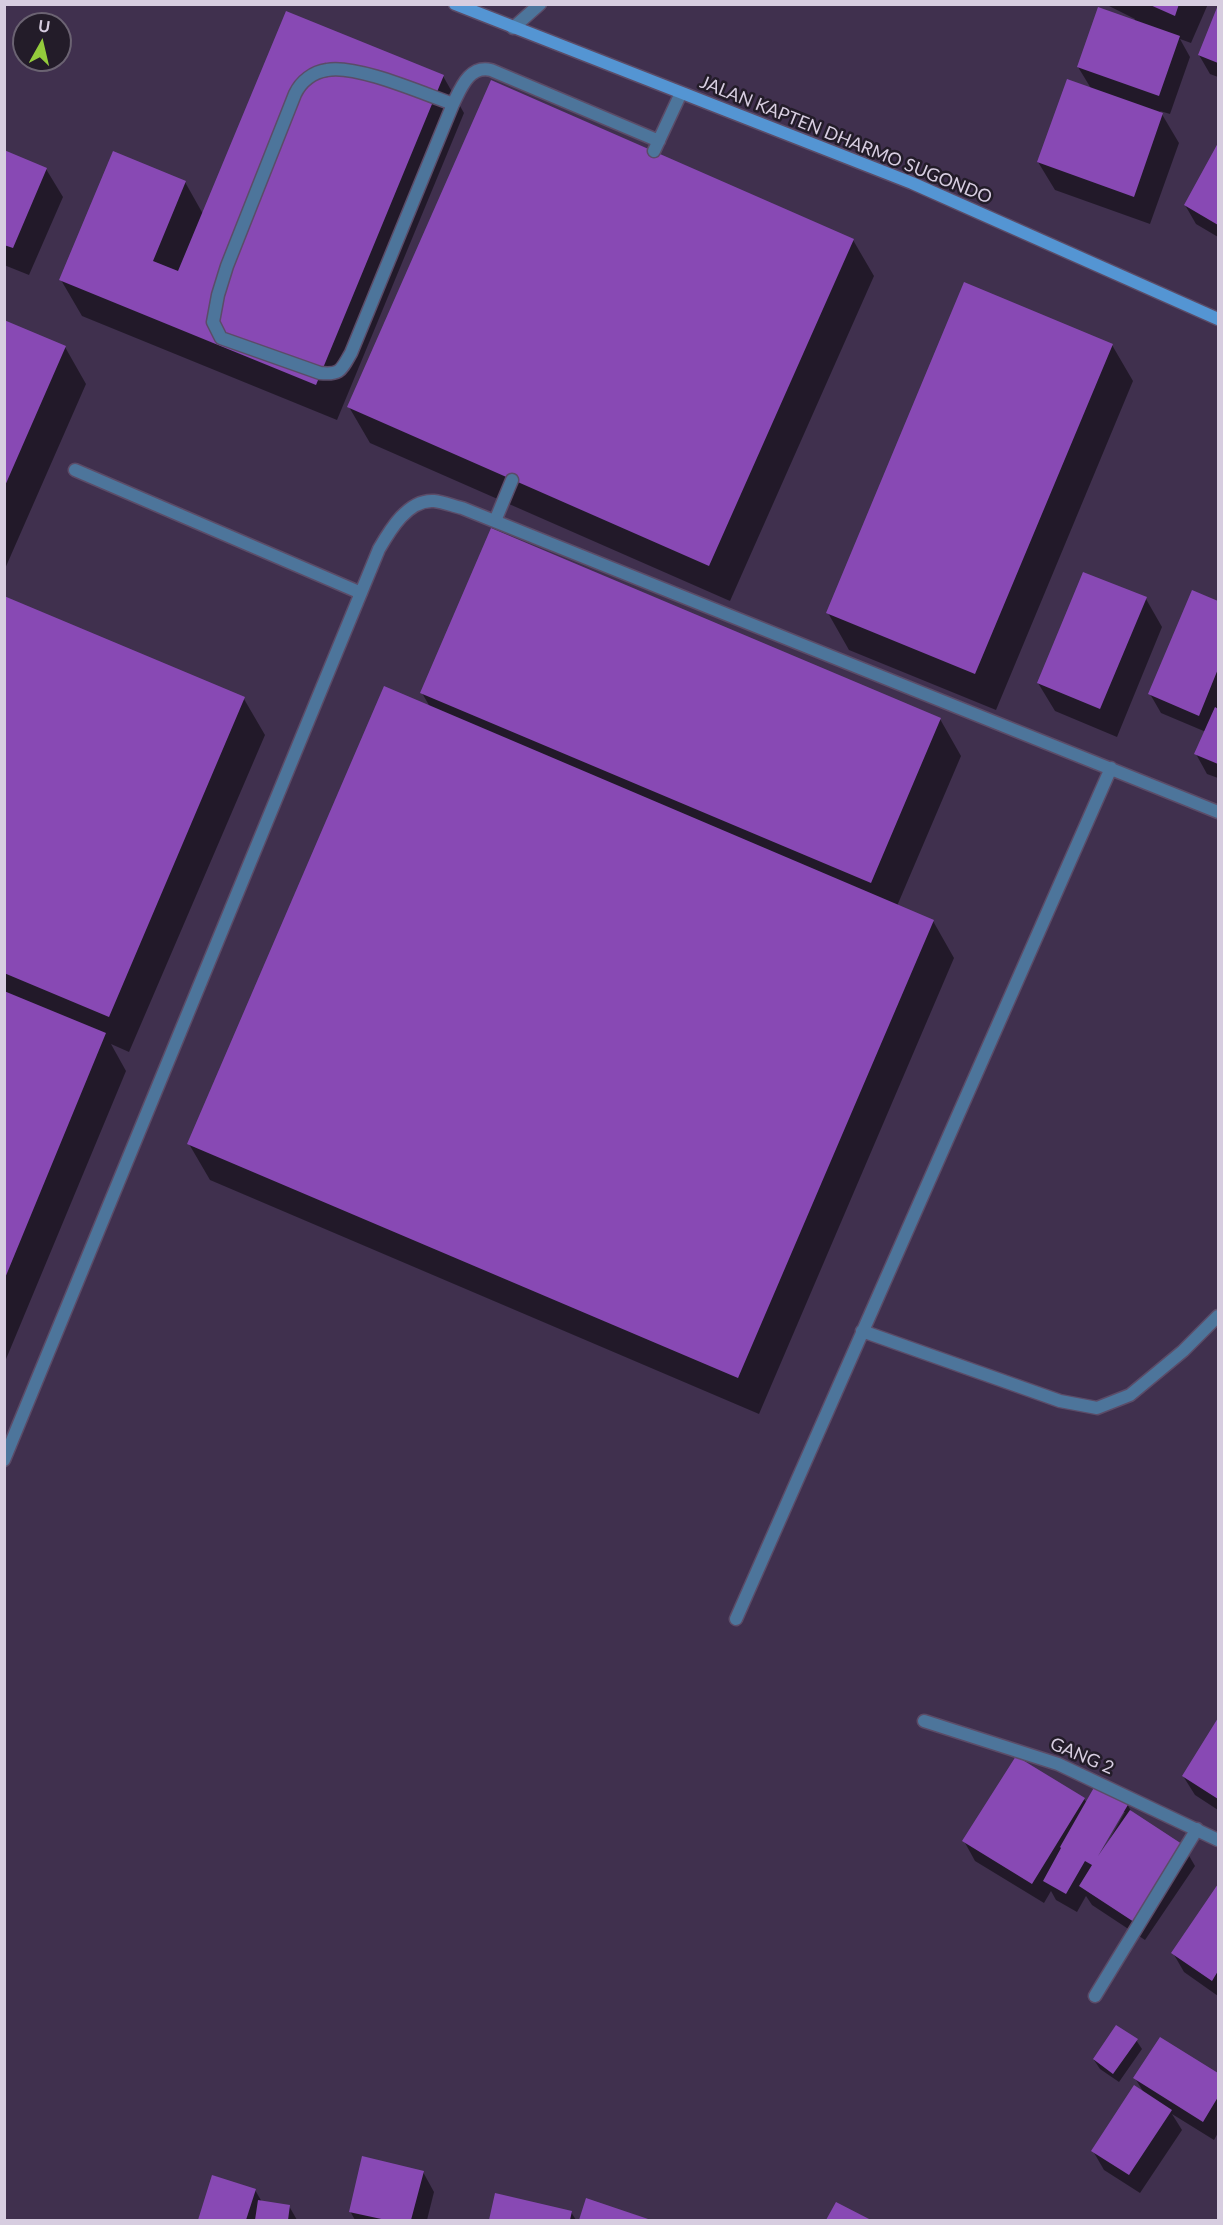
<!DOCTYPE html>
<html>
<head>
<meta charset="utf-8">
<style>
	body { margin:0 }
	#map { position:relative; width:1223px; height:2225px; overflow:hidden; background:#40304e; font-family:Lato,sans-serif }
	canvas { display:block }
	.frame { position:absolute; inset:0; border:6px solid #d7cde0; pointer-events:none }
	.north { position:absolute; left:12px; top:12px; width:60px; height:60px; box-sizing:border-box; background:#231c29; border:2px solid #6b6372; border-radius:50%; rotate:8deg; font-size:16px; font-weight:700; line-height:24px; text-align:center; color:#d7cde0 }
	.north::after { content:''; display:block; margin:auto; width:21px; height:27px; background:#94cc3c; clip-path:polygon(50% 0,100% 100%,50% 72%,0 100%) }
</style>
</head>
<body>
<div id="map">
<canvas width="1223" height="2225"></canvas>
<div class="frame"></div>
<div class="north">U</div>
</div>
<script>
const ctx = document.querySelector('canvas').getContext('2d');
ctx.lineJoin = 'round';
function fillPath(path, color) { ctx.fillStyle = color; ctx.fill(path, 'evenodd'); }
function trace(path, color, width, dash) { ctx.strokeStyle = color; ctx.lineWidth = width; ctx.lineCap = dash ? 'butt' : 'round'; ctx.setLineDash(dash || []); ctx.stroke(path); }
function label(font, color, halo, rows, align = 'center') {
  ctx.font = font + ' Lato,sans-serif'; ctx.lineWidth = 5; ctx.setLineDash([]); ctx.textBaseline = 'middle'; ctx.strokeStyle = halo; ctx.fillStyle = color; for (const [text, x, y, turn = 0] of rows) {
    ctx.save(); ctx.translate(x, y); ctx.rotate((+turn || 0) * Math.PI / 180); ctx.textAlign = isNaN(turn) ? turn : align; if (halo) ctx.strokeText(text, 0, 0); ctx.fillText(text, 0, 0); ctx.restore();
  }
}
fillPath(new Path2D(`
	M 1105,4 L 1208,4 L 1191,43 L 1180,39 L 1190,57 L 1170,114 L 1160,111 L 1179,143 L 1150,224 L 1055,190 L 1038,162 L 1092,90 L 1078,67 L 1134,21 L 1135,19 Z
	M 1218,10 L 1218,77 L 1210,74 L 1199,55 Z
	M 443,76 L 464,113 L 337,420 L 82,316 L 61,280 L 185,182 L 203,214 Z
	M 1218,146 L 1218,237 L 1196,224 L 1185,205 Z
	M 4,151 L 46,169 L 63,197 L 29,275 L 4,265 Z
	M 853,240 L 874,276 L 730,601 L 370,443 L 349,407 Z
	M 4,321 L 65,347 L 86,384 L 4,571 Z
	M 1112,345 L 1133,381 L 996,710 L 849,650 L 828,613 Z
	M 1192,592 L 1218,603 L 1218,778 L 1207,774 L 1196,754 L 1206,732 L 1161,713 L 1150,694 Z
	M 4,598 L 244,699 L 265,735 L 129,1052 L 111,1044 L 126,1071 L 4,1364 Z
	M 1146,599 L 1162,627 L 1117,737 L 1055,711 L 1038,683 Z
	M 422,693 L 940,719 L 961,756 L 897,906 L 933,921 L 954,958 L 759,1414 L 210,1180 L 189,1144 L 430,707 Z
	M 1218,1720 L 1218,1810 L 1195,1795 L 1183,1776 Z
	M 1084,1799 L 1087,1803 L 1127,1804 L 1133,1814 L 1184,1847 L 1195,1866 L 1145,1940 L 1092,1905 L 1086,1896 L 1077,1912 L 1056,1900 L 1051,1891 L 1044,1903 L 975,1861 L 964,1841 ZM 1122,1812 L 1125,1812 L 1100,1856 L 1097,1855 Z
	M 1218,1886 L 1218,1996 L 1184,1972 L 1173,1953 Z
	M 1160,2039 L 1218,2075 L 1218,2133 L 1214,2140 L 1172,2114 L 1182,2130 L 1140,2193 L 1104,2170 L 1093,2151 L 1144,2093 L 1135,2078 Z
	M 1136,2040 L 1142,2049 L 1119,2082 L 1100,2069 L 1094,2060 Z
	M 423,2172 L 434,2192 L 427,2220 L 355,2220 L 350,2211 Z
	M 213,2177 L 255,2190 L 262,2202 L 289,2206 L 297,2220 L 199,2220 Z
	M 496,2195 L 571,2212 L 576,2220 L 490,2220 Z
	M 587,2200 L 648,2220 L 580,2220 Z
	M 837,2204 L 868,2220 L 828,2220 Z`), '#0007');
fillPath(new Path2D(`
	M 1148,4 L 1179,4 L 1175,16 Z
	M 1218,5 L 1218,63 L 1198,55 Z
	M 1098,7 L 1180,36 L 1159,96 L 1077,67 Z
	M 286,11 L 444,75 L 316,385 L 59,280 L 113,151 L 186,181 L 153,261 L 178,271 Z
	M 1067,79 L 1163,113 L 1134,197 L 1037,162 Z
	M 491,80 L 854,239 L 709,566 L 347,407 Z
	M 1218,143 L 1218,225 L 1184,205 Z
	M 4,150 L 47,168 L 13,248 L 4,245 Z
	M 964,282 L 1113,344 L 975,674 L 826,613 Z
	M 4,320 L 66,346 L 4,488 Z
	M 491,528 L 941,718 L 871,883 L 420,693 Z
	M 1083,572 L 1147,597 L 1100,709 L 1037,683 Z
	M 1192,590 L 1218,601 L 1218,669 L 1199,716 L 1148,694 Z
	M 4,596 L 245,697 L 109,1017 L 4,973 Z
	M 384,686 L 934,920 L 738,1378 L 187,1144 Z
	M 1215,707 L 1218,709 L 1218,764 L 1194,754 Z
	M 4,991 L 106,1033 L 5,1278 L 4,1278 Z
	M 1218,1718 L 1218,1799 L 1182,1776 Z
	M 1016,1756 L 1085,1798 L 1032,1884 L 962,1841 Z
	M 1096,1784 L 1129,1803 L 1098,1856 L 1130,1810 L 1185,1846 L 1134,1922 L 1079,1886 L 1092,1865 L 1085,1861 L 1066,1894 L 1043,1881 L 1061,1848 L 1060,1847 Z
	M 1218,1884 L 1218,1971 L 1212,1981 L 1171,1953 Z
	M 1116,2025 L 1138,2039 L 1113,2074 L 1093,2059 Z
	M 1160,2037 L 1218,2073 L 1218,2097 L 1203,2122 L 1133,2078 Z
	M 1134,2085 L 1172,2110 L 1129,2175 L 1091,2151 Z
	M 362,2156 L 424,2171 L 411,2220 L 386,2220 L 349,2212 Z
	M 212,2175 L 256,2189 L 246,2220 L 198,2220 Z
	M 495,2193 L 572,2211 L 570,2220 L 489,2220 Z
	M 586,2198 L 651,2220 L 579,2220 Z
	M 258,2200 L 290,2205 L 288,2220 L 255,2220 Z
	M 836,2202 L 871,2220 L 826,2220 Z`), '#8849b4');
const service = new Path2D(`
	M 513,28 L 540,4
	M 453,104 C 424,94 356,64 327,70 C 313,72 301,81 295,94 L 227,266 L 218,295 L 213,322 L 221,338 L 320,373 C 341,375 341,370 351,353 L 453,104 C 461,88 469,65 491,70 L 659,141
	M 654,151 L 681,93
	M 75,470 L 361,593
	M 495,521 L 512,480
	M 862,1331 L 1060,1401 L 1097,1408 L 1130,1395 L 1183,1351 L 1218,1316
	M 4,1460 L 379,549 C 390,530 408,499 434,501 C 444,502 453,506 462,508 L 1218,812
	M 736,1619 L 1111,768`);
const minor = new Path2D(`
	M 924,1721 L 1058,1764 L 1218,1840
	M 1095,1996 L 1197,1829`);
const secondary = new Path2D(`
	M 455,4 L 912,183 L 1218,319`);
trace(service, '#5b4c68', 15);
trace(minor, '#5b4c68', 15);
trace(secondary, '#5b4c68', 15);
trace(service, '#4d759b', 12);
trace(minor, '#4d759b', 12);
trace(secondary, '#5495d3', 12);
label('18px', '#d7cde0', '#231c29', [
	["JALAN KAPTEN DHARMO SUGONDO",846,140,22],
	["GANG 2",1082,1756,23]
]);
</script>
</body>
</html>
